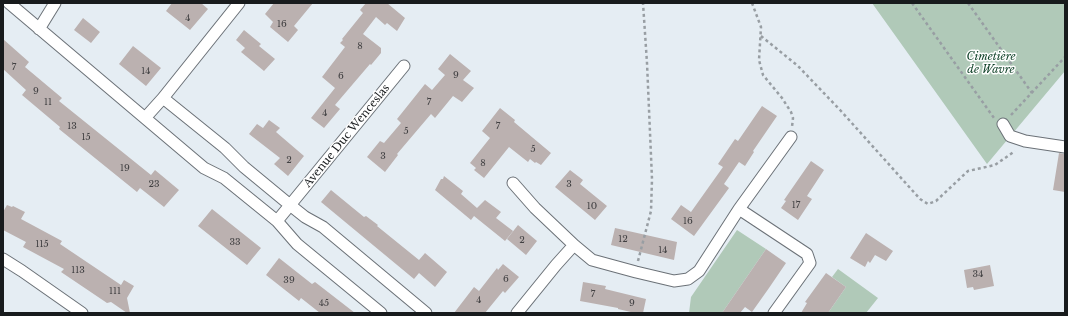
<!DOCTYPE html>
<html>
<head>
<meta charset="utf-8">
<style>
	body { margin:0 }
	#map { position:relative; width:1068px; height:316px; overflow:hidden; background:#e5edf3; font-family:"Libre Baskerville",serif }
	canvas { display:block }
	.frame { position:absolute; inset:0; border:4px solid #181b1d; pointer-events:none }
</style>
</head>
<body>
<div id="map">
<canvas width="1068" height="316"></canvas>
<div class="frame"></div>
</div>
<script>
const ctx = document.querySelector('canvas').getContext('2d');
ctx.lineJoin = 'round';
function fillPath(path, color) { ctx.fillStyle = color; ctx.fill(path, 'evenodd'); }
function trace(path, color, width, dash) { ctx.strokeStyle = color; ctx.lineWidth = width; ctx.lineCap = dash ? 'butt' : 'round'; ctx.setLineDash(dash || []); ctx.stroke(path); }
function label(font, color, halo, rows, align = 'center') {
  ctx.font = font + ' "Libre Baskerville",serif'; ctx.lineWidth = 3; ctx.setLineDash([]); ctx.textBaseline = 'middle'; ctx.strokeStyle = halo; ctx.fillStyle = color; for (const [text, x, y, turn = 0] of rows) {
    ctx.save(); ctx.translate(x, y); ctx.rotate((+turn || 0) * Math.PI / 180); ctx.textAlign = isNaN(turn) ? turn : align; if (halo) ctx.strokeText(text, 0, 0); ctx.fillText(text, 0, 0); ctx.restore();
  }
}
fillPath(new Path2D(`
	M 872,3 L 1065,3 L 1065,71 L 987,164 Z
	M 737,230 L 766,249 L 722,313 L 689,313 L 691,297 Z
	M 838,269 L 878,298 L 866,313 L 828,313 L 846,287 L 832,277 Z`), '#b0c9b8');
fillPath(new Path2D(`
	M 172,3 L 201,3 L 208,9 L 190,30 L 166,11 Z
	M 274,3 L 313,3 L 294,26 L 298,30 L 288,42 L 270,27 L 273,22 L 265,14 Z
	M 366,3 L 387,3 L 405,18 L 397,31 L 387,23 L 385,25 L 376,17 L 363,34 L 381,48 L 381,53 L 371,65 L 370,64 L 335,105 L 340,109 L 324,128 L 311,118 L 335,88 L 322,77 L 345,47 L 340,43 L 343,40 L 342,39 L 363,13 L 360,10 Z
	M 83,18 L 100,32 L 91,43 L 74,30 Z
	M 244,30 L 261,44 L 259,46 L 275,59 L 264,71 L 241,52 L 245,48 L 236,40 Z
	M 3,39 L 29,62 L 25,67 L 62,98 L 59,101 L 151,175 L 155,170 L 179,190 L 164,207 L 140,188 L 137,192 L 59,129 L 60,127 L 22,95 L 26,90 L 3,69 Z
	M 133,46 L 161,68 L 146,86 L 119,64 Z
	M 450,54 L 471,71 L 463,80 L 474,88 L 462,102 L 453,96 L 435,118 L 431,114 L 397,154 L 398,155 L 385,172 L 367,157 L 380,141 L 384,143 L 401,123 L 397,119 L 425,84 L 432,90 L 445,75 L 438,69 Z
	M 762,106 L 777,116 L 753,151 L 754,152 L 745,166 L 739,162 L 724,184 L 729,188 L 694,236 L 671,219 L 681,205 L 691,212 L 723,167 L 718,164 L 735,139 L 738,141 Z
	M 500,108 L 515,120 L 514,122 L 551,153 L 541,165 L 536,162 L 535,163 L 530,159 L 528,162 L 509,147 L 484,178 L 474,170 L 476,168 L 470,163 L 490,138 L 482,131 Z
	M 269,120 L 280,128 L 276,132 L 304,156 L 288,176 L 274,164 L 280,158 L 249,134 L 257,124 L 263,128 Z
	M 1059,153 L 1065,154 L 1065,192 L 1053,190 Z
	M 811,161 L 824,170 L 807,196 L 812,199 L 798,220 L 781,208 L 786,201 L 784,200 Z
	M 570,170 L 583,180 L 580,184 L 607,206 L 595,220 L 555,187 Z
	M 444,176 L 463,191 L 461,194 L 477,208 L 485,200 L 501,212 L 496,218 L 513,231 L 505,241 L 474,216 L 471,220 L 435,190 L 441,179 L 443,179 Z
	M 331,190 L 364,217 L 366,216 L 378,225 L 377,226 L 419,260 L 425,253 L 447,272 L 435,287 L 419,273 L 414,279 L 321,202 Z
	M 7,205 L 12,207 L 13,206 L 25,212 L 21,219 L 62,241 L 60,244 L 121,285 L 124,280 L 134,286 L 127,298 L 130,313 L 127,313 L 111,302 L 107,303 L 61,272 L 64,269 L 23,247 L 26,242 L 3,230 L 3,212 Z
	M 212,209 L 261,248 L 247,265 L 198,226 Z
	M 518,225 L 537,241 L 526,255 L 507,239 Z
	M 615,228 L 677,242 L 674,260 L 611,245 Z
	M 866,233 L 893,251 L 886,261 L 875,255 L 870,263 L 868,261 L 865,267 L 850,258 Z
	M 766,249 L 786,263 L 769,288 L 752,312 L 745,307 L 740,313 L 722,313 Z
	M 279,258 L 312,284 L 315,282 L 355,313 L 320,313 L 301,298 L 299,301 L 266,275 Z
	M 503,264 L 519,277 L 505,293 L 503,291 L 485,313 L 454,313 L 474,287 L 479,291 L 497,268 L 498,270 Z
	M 990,265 L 994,286 L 974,290 L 973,287 L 967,288 L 964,270 Z
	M 826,273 L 846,287 L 828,313 L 801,313 L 807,303 L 805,302 Z
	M 583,282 L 606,286 L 605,289 L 646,299 L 643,313 L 635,313 L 618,309 L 618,308 L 580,301 Z`), '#bbb1b0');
const street = new Path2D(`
	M 9,3 L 204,168 L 224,178 L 277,221 L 297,244 L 381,313
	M 39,29 L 55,3
	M 163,98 L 239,3
	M 145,118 L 163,98 L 225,148 L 244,167 L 290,205 L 305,217 L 323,227 L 426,313
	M 1003,124 L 1010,136 L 1025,141 L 1065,147
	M 513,183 L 535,208 L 574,245
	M 739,209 L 807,254 L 810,263 L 774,313
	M 277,221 L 404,66
	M 3,259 L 22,271 L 82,313
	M 517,313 L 556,265 L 574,245 L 592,260 L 636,272 L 674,281 L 688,279 L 699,271 L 739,209 L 791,137`);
trace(street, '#6b7177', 13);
trace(new Path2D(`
	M 752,3 L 761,27 L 759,60 L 763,75 L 782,98 L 791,112 L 793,118 L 792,127
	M 912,3 L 994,118
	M 968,3 L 1032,93
	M 761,36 L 798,66 L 841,111 L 920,199 L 928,204 L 936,201 L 968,171 L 995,165 L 1015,151
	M 1011,115 L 1065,57
	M 638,261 L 651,211 L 652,179 L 647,63 L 643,3`), '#989ea3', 2.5, [3, 3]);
trace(street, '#fff', 11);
label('9px', '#414042', null, [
	["4",188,18],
	["16",282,24],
	["8",360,46],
	["7",14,67],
	["14",146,71],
	["9",456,75],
	["6",341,76],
	["9",36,91],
	["11",48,102],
	["7",429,102],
	["4",325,113],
	["13",72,126],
	["7",498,126],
	["5",406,131],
	["15",86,137],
	["5",533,149],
	["3",383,156],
	["2",289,160],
	["8",483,163],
	["19",125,168],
	["23",154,184],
	["3",569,184],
	["17",796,205],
	["10",592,206],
	["16",688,221],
	["12",623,239],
	["2",522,240],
	["33",235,242],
	["115",42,244],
	["14",663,250],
	["113",78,270],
	["34",978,274],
	["6",506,279],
	["39",289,280],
	["111",115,291],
	["7",593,294],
	["4",479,300],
	["45",324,303],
	["9",632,303]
]);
label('italic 11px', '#0b3e24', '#fff', [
	["Cimetière",991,57],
	["de Wavre",991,70]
]);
label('11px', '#181b1d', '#fff', [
	["Avenue Duc Wenceslas",347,136,-51]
]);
</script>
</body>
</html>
